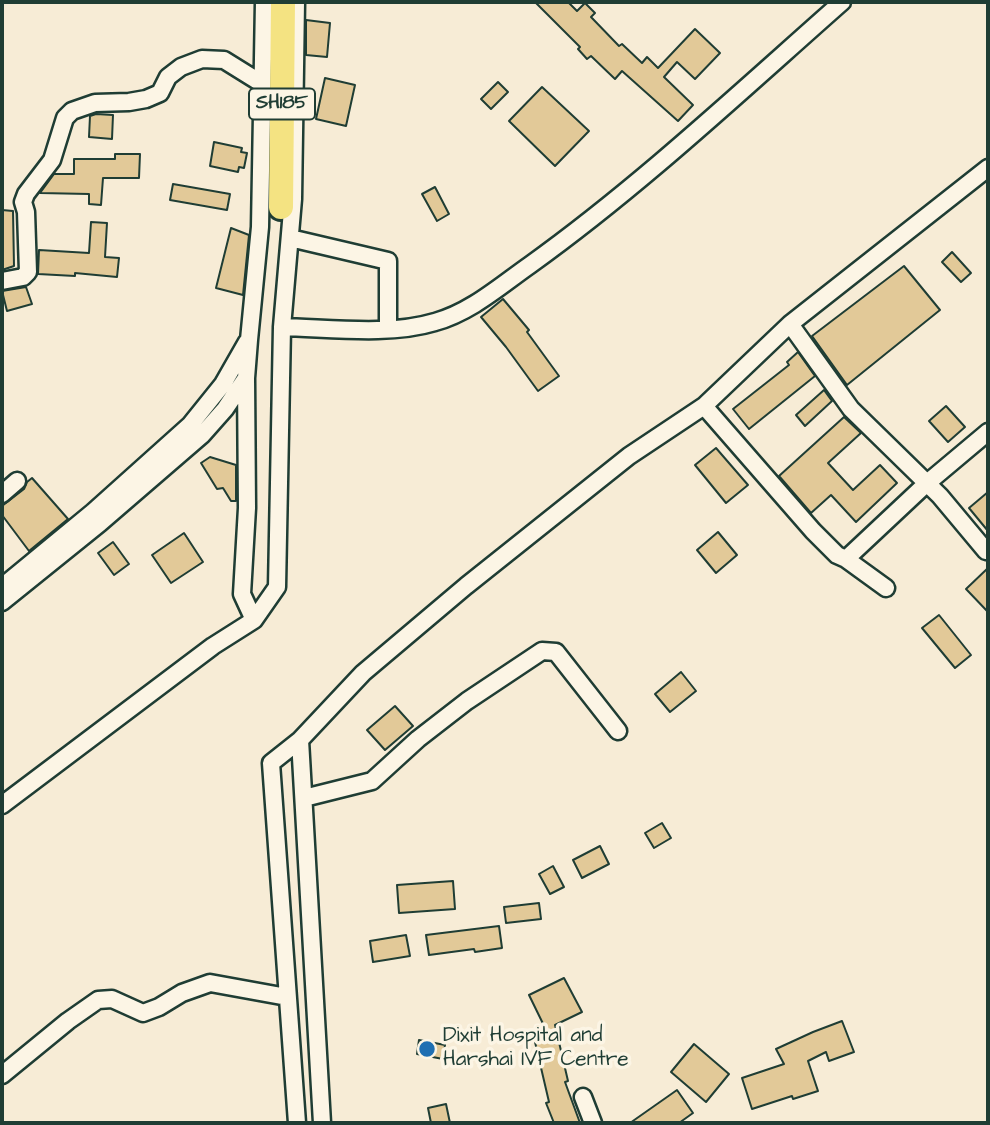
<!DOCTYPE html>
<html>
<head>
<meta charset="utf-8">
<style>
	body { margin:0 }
	#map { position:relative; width:990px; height:1125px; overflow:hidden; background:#f7ecd6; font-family:"Architects Daughter",sans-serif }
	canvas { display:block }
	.frame { position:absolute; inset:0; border:4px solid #1f3d34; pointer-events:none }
</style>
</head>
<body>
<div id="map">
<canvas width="990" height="1125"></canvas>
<div class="frame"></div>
</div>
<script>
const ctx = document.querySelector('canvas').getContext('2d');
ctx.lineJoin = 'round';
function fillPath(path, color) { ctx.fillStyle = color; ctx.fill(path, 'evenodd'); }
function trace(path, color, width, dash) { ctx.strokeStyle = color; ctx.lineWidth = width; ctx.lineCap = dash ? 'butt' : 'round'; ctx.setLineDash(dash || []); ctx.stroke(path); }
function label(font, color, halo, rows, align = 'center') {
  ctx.font = font + ' "Architects Daughter",sans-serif'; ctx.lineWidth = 7; ctx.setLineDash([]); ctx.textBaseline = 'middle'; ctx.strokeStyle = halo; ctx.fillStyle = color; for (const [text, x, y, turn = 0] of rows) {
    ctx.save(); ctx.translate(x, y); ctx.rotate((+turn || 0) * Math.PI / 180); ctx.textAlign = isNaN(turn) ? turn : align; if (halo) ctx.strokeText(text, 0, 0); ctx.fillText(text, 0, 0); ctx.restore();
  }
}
const building = new Path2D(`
	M 535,2 L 568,2 L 577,11 L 585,3 L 595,13 L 591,17 L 619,46 L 622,44 L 642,63 L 647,57 L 658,68 L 695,29 L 720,53 L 695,79 L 677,62 L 664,77 L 693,105 L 678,121 L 622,71 L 615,79 L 591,56 L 587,59 L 578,49 L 580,47 Z
	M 306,20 L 330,23 L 327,57 L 306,55 Z
	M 325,78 L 355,85 L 346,126 L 316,119 Z
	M 498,82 L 508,92 L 491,109 L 481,99 Z
	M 542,87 L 589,131 L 555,166 L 509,121 Z
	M 96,114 L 113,115 L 112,139 L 89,137 L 90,116 Z
	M 214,142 L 242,148 L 241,152 L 247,153 L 244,168 L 239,167 L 238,172 L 210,166 Z
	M 115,154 L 140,154 L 139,178 L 103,178 L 101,205 L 89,204 L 89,194 L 40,193 L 54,174 L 74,174 L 74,159 L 115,159 Z
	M 173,184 L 230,194 L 227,210 L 170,200 Z
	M 435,187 L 449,214 L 437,221 L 422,194 Z
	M 2,210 L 13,211 L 14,266 L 2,270 Z
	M 91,222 L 107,223 L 105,257 L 119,258 L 117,277 L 75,273 L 75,276 L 38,274 L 39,250 L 89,253 Z
	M 231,228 L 249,235 L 243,295 L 216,288 Z
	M 952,252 L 971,273 L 961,282 L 942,262 Z
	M 904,266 L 940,310 L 847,385 L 812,336 Z
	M 26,287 L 32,304 L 7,311 L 2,291 Z
	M 503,299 L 529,330 L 527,332 L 559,376 L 538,391 L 506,347 L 481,317 Z
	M 798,352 L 815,376 L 749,429 L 733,409 L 789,365 L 787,362 Z
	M 824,390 L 832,401 L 805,426 L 796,415 Z
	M 946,406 L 965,427 L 948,442 L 929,421 Z
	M 844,417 L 861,433 L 828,463 L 853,490 L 880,465 L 897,483 L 856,522 L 831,495 L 811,513 L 779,476 Z
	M 716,448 L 748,485 L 726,503 L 695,465 Z
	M 210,457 L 236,465 L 236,501 L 231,501 L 223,488 L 217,489 L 201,463 Z
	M 32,478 L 68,519 L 29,551 L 2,515 L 2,506 L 24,489 L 27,482 Z
	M 988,492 L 988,531 L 969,508 Z
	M 718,532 L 737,555 L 716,573 L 697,550 Z
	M 184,533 L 203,562 L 171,583 L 152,555 Z
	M 113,542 L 129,564 L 114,575 L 98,553 Z
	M 988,568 L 988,612 L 966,589 Z
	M 939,615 L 971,655 L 955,668 L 922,628 Z
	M 681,672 L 696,691 L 670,712 L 655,694 Z
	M 395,706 L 413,726 L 385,750 L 367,730 Z
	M 662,823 L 671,838 L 654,848 L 645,833 Z
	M 600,846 L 609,864 L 582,878 L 573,860 Z
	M 553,866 L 564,887 L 550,894 L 539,874 Z
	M 453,881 L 455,909 L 399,913 L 397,885 Z
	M 539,903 L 541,919 L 506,923 L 504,907 Z
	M 499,926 L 502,948 L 475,952 L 474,949 L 429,955 L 426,935 Z
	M 406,935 L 410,956 L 373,962 L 370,941 Z
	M 564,978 L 582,1012 L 555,1025 L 568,1081 L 565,1082 L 580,1123 L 554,1123 L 546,1103 L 549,1102 L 535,1042 L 550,1038 L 529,995 Z
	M 842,1021 L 854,1052 L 829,1061 L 826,1052 L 808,1061 L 818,1091 L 793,1099 L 792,1096 L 752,1109 L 742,1078 L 784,1064 L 776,1049 L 813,1032 Z
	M 419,1040 L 445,1045 L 443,1059 L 417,1054 Z
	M 694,1044 L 729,1074 L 706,1102 L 671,1072 Z
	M 677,1090 L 693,1113 L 679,1123 L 630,1123 Z
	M 446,1104 L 450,1123 L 431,1123 L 428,1108 Z`);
fillPath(building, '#e2c998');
trace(building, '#1f3d34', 2);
const minor = new Path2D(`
	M 290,238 L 388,261 L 388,329
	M 2,281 L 23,277 L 28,272 L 26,212 L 23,202 L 26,194 L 52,160 L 65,118 L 72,111 L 95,103 L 129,102 L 146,99 L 160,93 L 168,77 L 181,67 L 202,59 L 224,60 L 261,83
	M 790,324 L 851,409 L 940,496 L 986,551
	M 282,327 C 330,328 389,336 435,322 C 471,312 500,286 530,265 C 640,186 740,92 842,2
	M 704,406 L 813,531 L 837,555 L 846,559 L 886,588
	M 2,494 L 17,481
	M 846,559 L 926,484 L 988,432
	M 2,587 L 93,512 L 190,425 L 223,384 L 247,342
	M 2,602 L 100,523 L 202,435 L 225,409 L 246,378
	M 254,620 L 242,594 L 247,508 L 246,378 L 249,340 L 260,227 L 264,2
	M 300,740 L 322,1123
	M 304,798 L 372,781 L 418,739 L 467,701 L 542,651 L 556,652 L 618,731
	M 2,805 L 213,646 L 254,620 L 277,587 L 282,327 L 293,199 L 296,2
	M 2,1075 L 68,1021 L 98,1000 L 112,999 L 143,1013 L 159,1007 L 182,993 L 210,983 L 287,997
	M 583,1097 L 593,1123
	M 297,1123 L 271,763 L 300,740 L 363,673 L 466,586 L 629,456 L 704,406 L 790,324 L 988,168`);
const primary = new Path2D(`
	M 281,207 L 283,2`);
trace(minor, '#1f3d34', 21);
trace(primary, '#1f3d34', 30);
trace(minor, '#fcf5e5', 16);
trace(primary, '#f4e382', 24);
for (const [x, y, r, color] of [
	[427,1049,9,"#1f6fb2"]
]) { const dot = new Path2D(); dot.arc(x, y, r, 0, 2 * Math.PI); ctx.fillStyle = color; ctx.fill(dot); trace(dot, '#fcf5e5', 2.5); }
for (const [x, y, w] of [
	[282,104,66]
]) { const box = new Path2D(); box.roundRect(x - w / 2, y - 15.5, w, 31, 5); ctx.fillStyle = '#fcf5e5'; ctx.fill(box); trace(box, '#1f3d34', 2); }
label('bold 19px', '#1f3d34', null, [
	["SH185",282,104]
]);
label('21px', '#1f3d34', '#fcf5e5', [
	["Dixit Hospital and",443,1037],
	["Harshai IVF Centre",443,1061]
], 'left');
</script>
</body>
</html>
